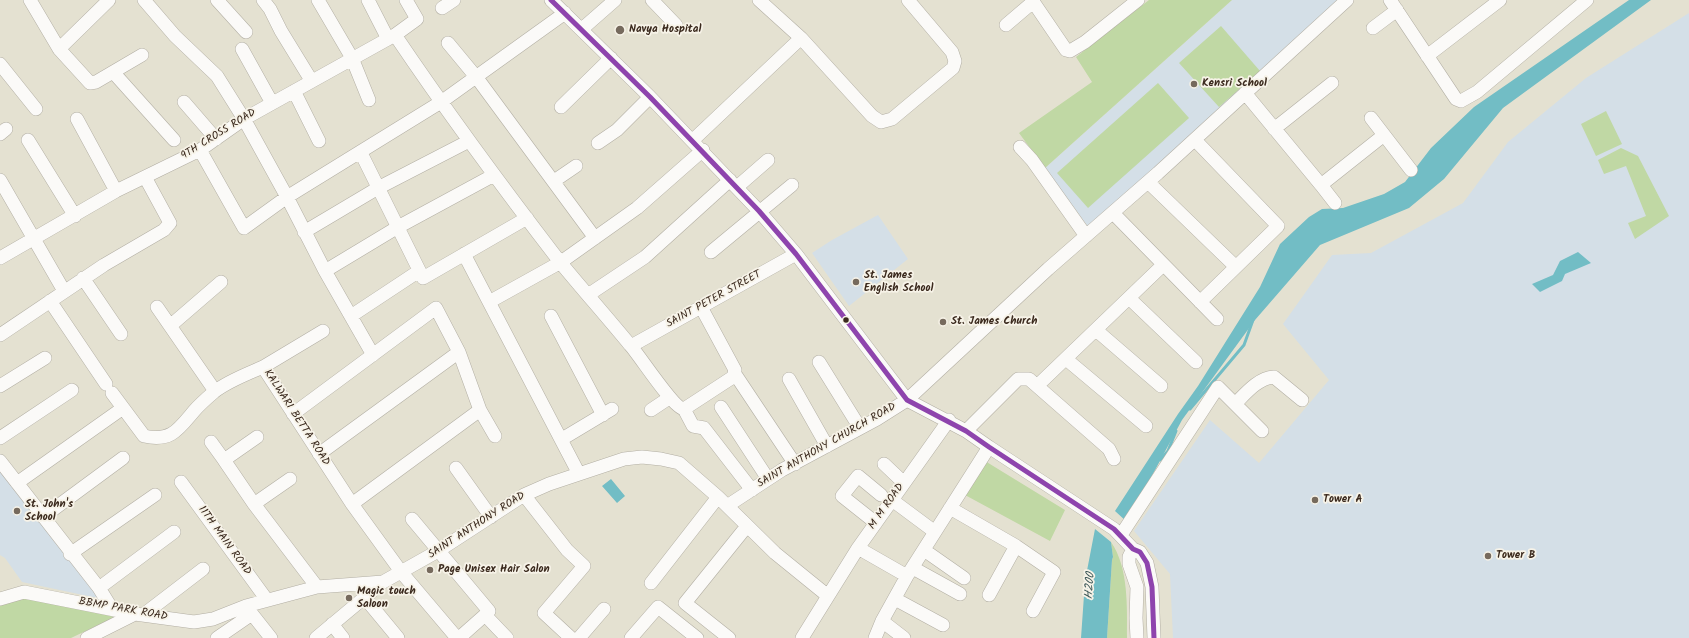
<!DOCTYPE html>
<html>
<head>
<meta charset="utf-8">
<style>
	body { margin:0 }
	canvas { display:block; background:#e4e1d1 }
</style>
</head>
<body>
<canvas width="1689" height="638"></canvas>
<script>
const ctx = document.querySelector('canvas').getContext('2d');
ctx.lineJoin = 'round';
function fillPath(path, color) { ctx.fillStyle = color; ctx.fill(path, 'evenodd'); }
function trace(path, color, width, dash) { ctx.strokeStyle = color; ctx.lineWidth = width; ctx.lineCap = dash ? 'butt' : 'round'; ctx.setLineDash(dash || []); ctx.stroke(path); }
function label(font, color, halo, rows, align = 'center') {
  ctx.font = font + ' Kalam,sans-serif'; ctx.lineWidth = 3.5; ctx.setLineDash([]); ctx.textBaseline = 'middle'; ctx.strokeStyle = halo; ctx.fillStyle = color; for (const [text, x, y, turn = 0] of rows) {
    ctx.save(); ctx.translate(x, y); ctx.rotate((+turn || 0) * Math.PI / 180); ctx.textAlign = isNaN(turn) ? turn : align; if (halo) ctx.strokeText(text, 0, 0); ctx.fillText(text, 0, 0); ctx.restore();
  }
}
fillPath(new Path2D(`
	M 1232,0 L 1344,0 L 1089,228 L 1045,168 Z
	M 1689,13 L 1689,638 L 1173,638 L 1170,574 L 1134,531 L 1210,420 L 1259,463 L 1329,380 L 1283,324 L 1332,255 L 1371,253 L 1463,203 L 1508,142 L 1586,78 Z
	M 878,215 L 908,259 L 849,306 L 812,253 L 832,240 Z
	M 0,467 L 102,599 L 22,582 L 5,558 L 0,555 Z`), '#d4dfe7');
fillPath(new Path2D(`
	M 1149,0 L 1232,0 L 1045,168 L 1019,133 L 1092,82 L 1076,57 Z
	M 1221,26 L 1260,71 L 1219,107 L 1179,63 Z
	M 1158,83 L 1189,118 L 1088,208 L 1057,173 Z
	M 1606,111 L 1622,144 L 1596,156 L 1581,124 Z
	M 1621,148 L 1638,156 L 1669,216 L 1635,239 L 1628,223 L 1646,216 L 1626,166 L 1604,174 L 1598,160 Z
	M 985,461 L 1065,510 L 1050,541 L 965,495 Z
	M 1111,542 C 1129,568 1127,608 1127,638 L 1107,638 L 1112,560 L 1113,557 Z
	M 25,597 L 115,617 L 71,638 L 0,638 L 0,603 Z`), '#c0d8a4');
fillPath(new Path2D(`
	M 1629,0 L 1651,0 L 1503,108 L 1444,179 L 1409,208 L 1320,245 L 1255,320 L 1182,420 L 1127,522 L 1115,511 L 1178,414 L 1198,386 L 1260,287 L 1280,244 L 1309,217 L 1322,209 L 1343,208 L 1384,194 L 1405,182 L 1431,148 L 1474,107 Z
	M 1578,252 L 1591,263 L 1565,274 L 1562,281 L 1540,292 L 1532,284 L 1553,275 L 1560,261 Z
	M 611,479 L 625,496 L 617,503 L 602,486 Z
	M 1095,529 L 1111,542 L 1113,557 L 1112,560 L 1107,638 L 1081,638 L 1085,581 Z`), '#72bdc5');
trace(new Path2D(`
	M 1190,409 L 1244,345 L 1253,320
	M 1160,460 L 1168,451 L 1176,431`), '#72bdc5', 3);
const minor = new Path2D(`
	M 30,0 L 59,49 L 109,0
	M 144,0 L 175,36 L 217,76 L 244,119 L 287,197 L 325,271 L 373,355
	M 217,0 L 246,32
	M 263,0 L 270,9 L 281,31 L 311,80
	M 318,0 L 352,58 L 369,100
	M 368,0 L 388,39
	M 551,0 L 650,97 L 759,211 L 796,254 L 907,400 L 966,431 L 989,447 L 1114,529 L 1133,549 L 1140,552 L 1147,563 L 1152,587 L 1154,638
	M 652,0 L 676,25
	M 759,0 L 801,38 L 872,116 L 881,122 L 892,119 L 953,68 L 955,61 L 952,52 L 908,0
	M 1032,0 L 1066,50 L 1070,51 L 1085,42 L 1138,0
	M 1390,0 L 1456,99 L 1461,101 L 1477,92 L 1587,0
	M 442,8 L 454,0
	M 1006,25 L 1033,2
	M 1373,28 L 1397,10
	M 582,29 L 615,0
	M 395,35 C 447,112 503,188 560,262 C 583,290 607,317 630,345 C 640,356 673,408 684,409 L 733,377 L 735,370 L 701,307
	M 448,43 L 477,78 L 595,238
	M 59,49 L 90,83 L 96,82 L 142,55
	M 242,49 L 272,103
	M 1427,56 L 1500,0
	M 0,64 L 36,109
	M 113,72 L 174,140
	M 294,91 L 319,141
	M 1245,93 L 1321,185 L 1384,135
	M 184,102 L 216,139
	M 561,107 L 611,58
	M 1371,118 L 1411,170
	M 77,119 L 116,191
	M 1274,129 L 1332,83
	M 0,134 L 6,129
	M 28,140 L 75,216
	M 693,140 L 801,38
	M 1195,140 L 1278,226 L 1200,302
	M 598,143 L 617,130 L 650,97
	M 1020,147 L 1032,160 L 1086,236
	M 200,150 L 244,228 L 287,197 L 441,102 L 565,13
	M 361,153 L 423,278 L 527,218
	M 0,180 L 64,291
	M 554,181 L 576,166
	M 1148,182 L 1236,267
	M 1321,185 L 1335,203
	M 737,187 L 768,160
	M 1113,213 L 1217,319
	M 304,232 L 378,188 L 469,141
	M 711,252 L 792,185
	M 464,254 L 489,302 L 561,262 L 637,208 L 703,150
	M 0,258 L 116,191 L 200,150 L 244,119 L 395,35 L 417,19 L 406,0
	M 325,271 L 398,227 L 494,175
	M 83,278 L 121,334
	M 588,295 L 645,257 L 730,180
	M 1129,298 L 1196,362
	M 50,301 L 106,384
	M 489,302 L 579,474
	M 157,307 L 215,391
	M 351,316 L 419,271
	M 551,316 L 603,415
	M 170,326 L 221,282
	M 1096,330 L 1161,386
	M 0,335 L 104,265 L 164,230 L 170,223 L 145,177
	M 631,346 L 796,254
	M 1066,359 L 1146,426
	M 819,362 L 860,428
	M 263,367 L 323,331
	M 735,374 L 795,464
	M 789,379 L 827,446
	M 0,386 L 45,358
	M 1037,386 L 1163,265
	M 112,393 L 144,436 C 171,442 178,430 194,411 C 200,404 207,398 214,392 C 228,381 247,374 263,367 L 352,504 L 402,573 L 457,638
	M 1235,404 C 1246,393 1258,378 1274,377 L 1302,400
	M 721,407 L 768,479
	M 684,409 L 693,426 L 704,428 L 752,490
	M 651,410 L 669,398
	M 293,414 L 436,308 L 459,352 L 480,410 L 495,436
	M 966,431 L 1018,379 L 1029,379 L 1109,449 L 1114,459
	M 257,437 L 224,460 L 254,504 L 317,587
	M 0,438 L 72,390
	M 562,439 L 612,409
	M 211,442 L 224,460
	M 319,454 L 459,352
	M 0,461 L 99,588 L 112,609
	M 884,464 L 904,483
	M 456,468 L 491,517
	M 181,482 L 267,600
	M 17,483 L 123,408
	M 524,495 L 567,550 L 584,566 L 544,613 L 571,638
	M 892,500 L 935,532
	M 254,504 L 290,479
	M 352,504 L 480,410
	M 727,506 L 782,470 L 877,419 L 907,400 L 1048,269 L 1158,173 L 1347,0
	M 950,508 L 1016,546 L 989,595
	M 43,517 L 123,458
	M 412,519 L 489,611 L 485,615 L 507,638
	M 876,523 L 842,496 L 858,476 L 881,495
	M 1121,535 L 1218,387 L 1262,431
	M 1016,546 L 1054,572 L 1033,611
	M 858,548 L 907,576
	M 1133,549 L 1129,557 L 1129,564 L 1137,587 L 1136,618 L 1137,638
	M 924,550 L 964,578
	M 70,554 L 155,495
	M 913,568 L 960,594
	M 651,583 L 718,497
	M 99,588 L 174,532
	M 365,598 L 398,638
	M 0,599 L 24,592 L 135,614 L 194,622 L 213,619 L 246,606 L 317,587 L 383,582 L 438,551 L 524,495 L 549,484 L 624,459 L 642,457 L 661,459 L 679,463 L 718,497 L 775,553 L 828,596
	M 895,599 L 943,625
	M 252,614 L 271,638
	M 143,615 L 203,569
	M 882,621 L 904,638
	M 332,624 L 343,638
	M 87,638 L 135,614
	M 217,638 L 252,614 L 246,606
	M 316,638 L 383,582
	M 459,638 L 485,615
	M 579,638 L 604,609
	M 631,638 L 658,607 L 697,638
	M 729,638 L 685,603 L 747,526
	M 802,638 L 858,548 L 949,420
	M 875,638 L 882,621 L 907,576 L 989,447`);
trace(minor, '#b2aea3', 14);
trace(minor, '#fbfaf8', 13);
trace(new Path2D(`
	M 551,0 L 650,97 L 759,211 L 796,254 L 907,400 L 966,431 L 989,447 L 1114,529 L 1133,549 L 1140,552 L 1147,563 L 1152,587 L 1154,638`), '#8e44ad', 5);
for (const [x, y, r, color] of [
	[620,30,5,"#766a5d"],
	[1194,84,4,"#766a5d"],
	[856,282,4,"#766a5d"],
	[846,320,3.5,"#3b2a1e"],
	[943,322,4,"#766a5d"],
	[1315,500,4,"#766a5d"],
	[17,511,4,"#766a5d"],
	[1488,556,4,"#766a5d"],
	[430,570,4,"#766a5d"],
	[349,598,4,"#766a5d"]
]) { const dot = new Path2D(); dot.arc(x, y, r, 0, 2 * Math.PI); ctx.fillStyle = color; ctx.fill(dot); trace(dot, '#f7f3e8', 1.5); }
label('bold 11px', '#3b2a1e', '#f7f3e8', [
	["Navya Hospital",629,30],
	["Kensri School",1202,84],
	["St. James",864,276],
	["English School",864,289],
	["St. James Church",951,322],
	["Tower A",1323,500],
	["St. John's",25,505],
	["School",25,518],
	["Tower B",1496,556],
	["Page Unisex Hair Salon",438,570],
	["Magic touch",357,592],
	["Saloon",357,605]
], 'left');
label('11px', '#3b2a1e', '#f7f3e8', [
	["9TH CROSS ROAD",219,135,-32],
	["SAINT PETER STREET",714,300,-29],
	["KALWARI BETTA ROAD",296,418,57],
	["SAINT ANTHONY CHURCH ROAD",827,446,-30],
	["M M ROAD",887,507,-55],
	["SAINT ANTHONY ROAD",477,526,-33],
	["11TH MAIN ROAD",224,541,54],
	["BBMP PARK ROAD",123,610,10]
]);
label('italic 12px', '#3d5857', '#f7f3e8', [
	["H200",1091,586,-86]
]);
</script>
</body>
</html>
